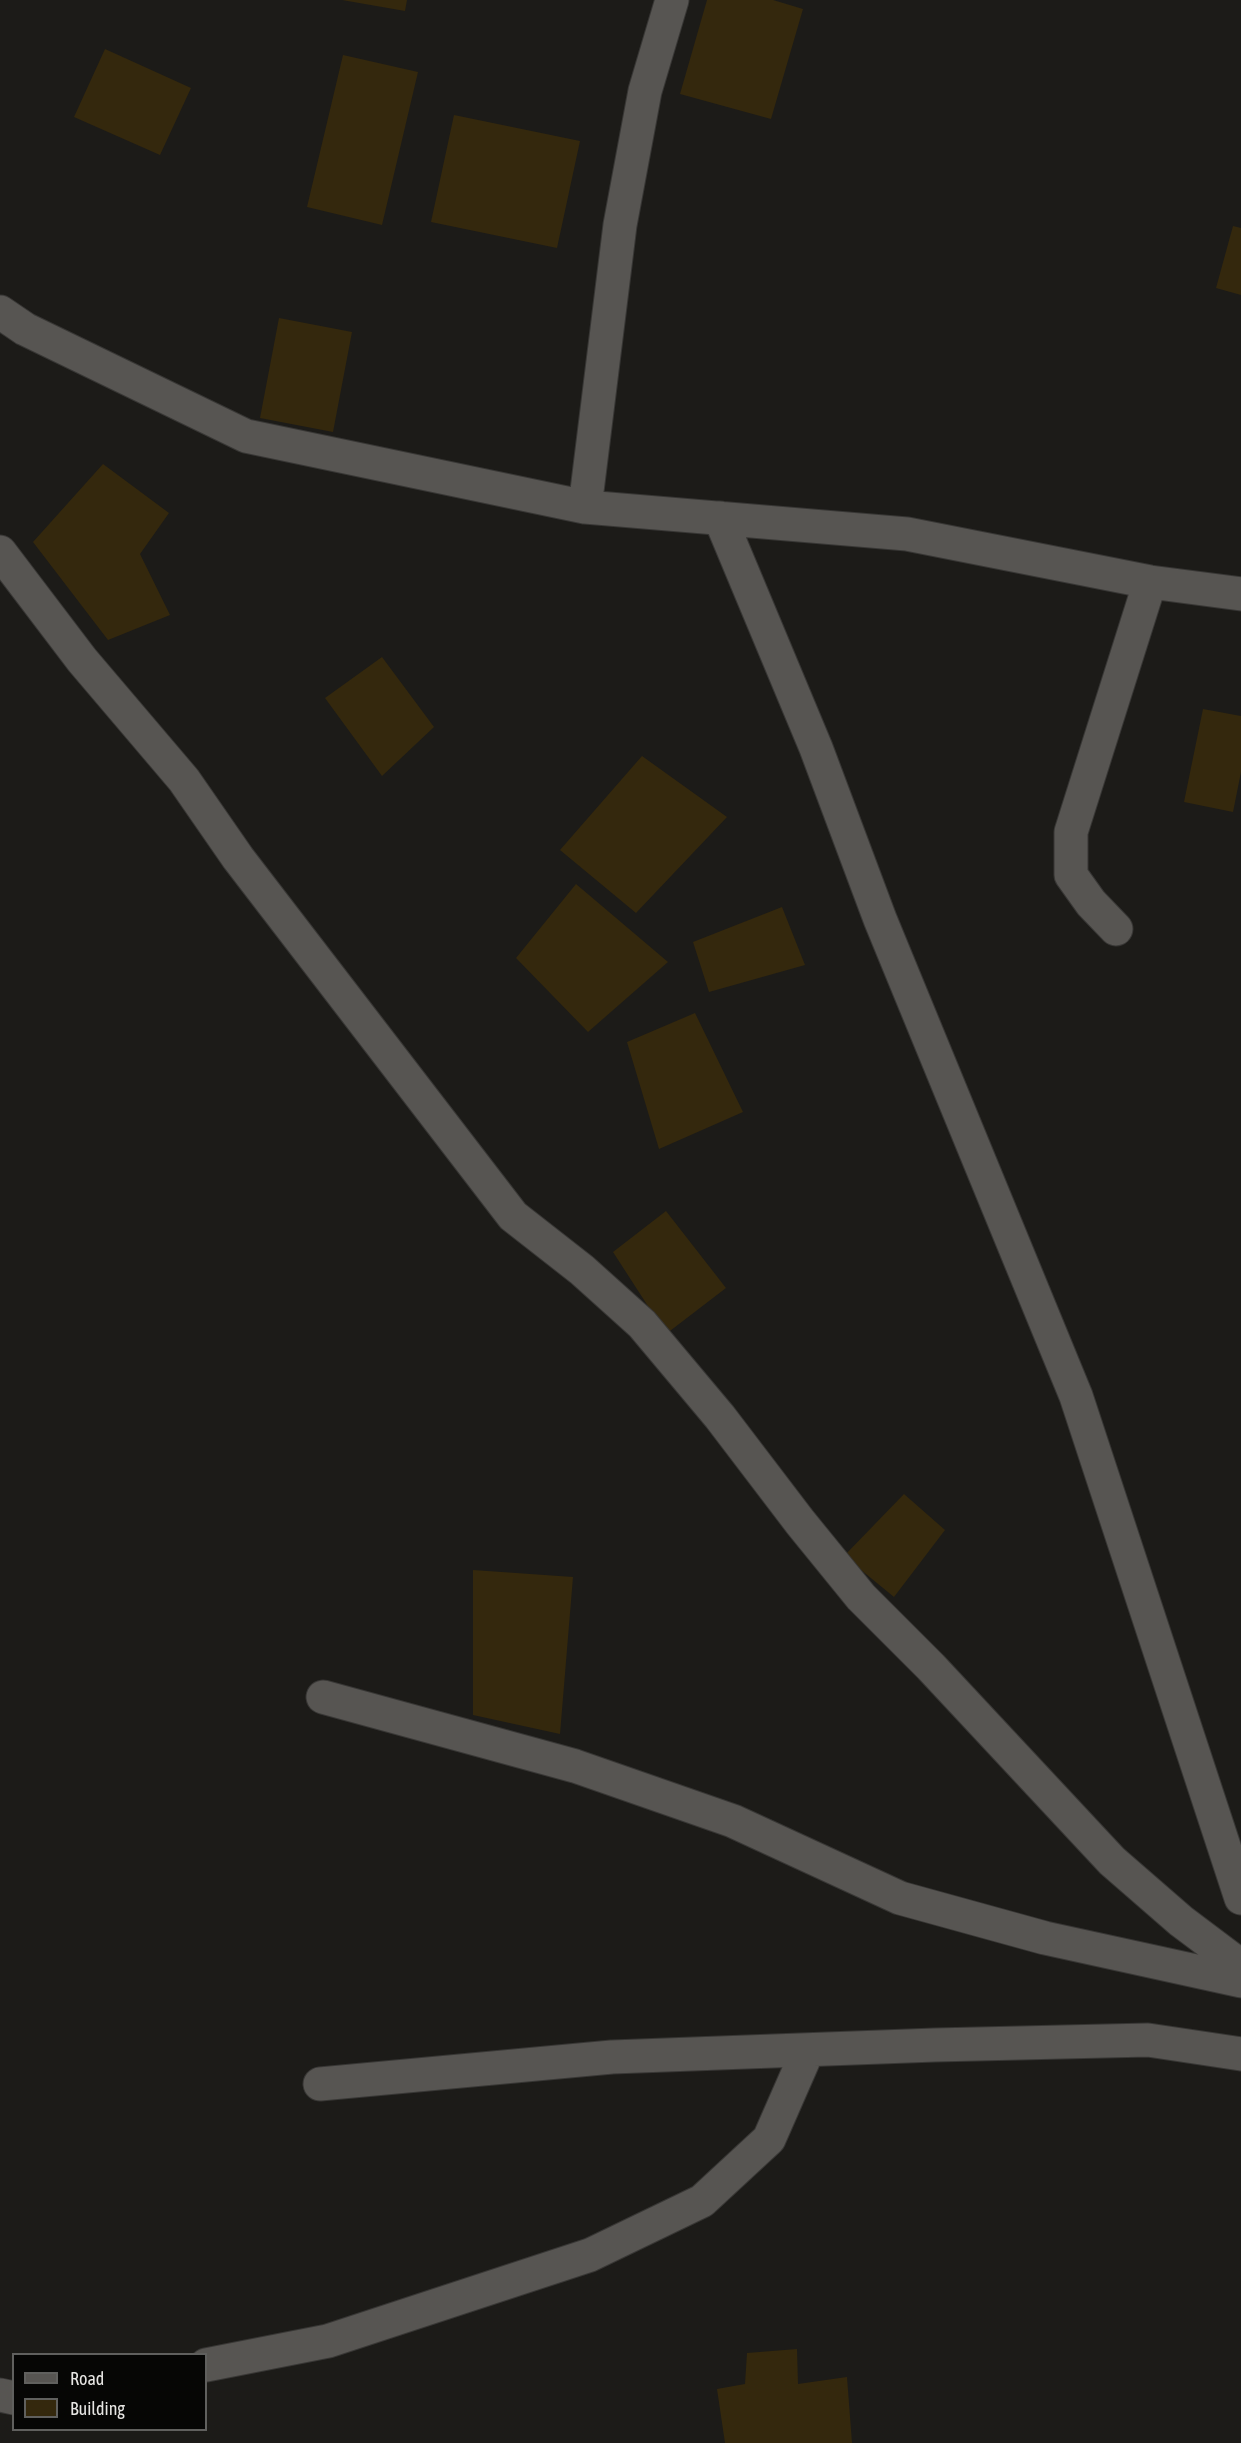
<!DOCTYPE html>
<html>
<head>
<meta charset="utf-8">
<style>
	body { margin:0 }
	#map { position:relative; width:1241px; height:2443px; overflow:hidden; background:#1c1b18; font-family:"Asap Condensed",sans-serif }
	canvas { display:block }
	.legend { position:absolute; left:12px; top:2353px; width:195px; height:78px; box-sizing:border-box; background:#060605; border:2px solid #60605e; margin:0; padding:8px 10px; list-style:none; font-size:18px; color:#e7e6e4 }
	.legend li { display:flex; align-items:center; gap:12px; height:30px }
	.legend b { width:30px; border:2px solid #60605e }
</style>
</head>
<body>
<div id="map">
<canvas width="1241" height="2443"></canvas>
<ul class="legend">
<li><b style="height:8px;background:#575552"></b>Road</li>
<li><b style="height:16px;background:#34280d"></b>Building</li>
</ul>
</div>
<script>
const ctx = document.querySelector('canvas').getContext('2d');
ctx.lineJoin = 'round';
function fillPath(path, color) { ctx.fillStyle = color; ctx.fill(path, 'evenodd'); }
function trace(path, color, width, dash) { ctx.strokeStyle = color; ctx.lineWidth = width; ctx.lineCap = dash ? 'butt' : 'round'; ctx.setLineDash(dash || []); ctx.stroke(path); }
fillPath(new Path2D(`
	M 342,0 L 407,0 L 405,11 Z
	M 707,0 L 773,0 L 803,9 L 771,119 L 680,94 Z
	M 105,49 L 191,88 L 160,155 L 74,117 Z
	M 343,55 L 418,72 L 382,225 L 307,207 Z
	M 454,115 L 580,141 L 557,248 L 431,222 Z
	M 1233,226 L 1241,228 L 1241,295 L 1216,288 Z
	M 279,318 L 352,332 L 333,432 L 260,418 Z
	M 103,464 L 169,513 L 140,554 L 170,615 L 108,640 L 33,542 Z
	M 382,657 L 434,727 L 382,776 L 325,698 Z
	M 1203,709 L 1241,716 L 1241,772 L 1233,812 L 1184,802 Z
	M 642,756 L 727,817 L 636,913 L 560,850 Z
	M 576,884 L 668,962 L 588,1032 L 516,958 Z
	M 782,907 L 805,965 L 709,992 L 693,942 Z
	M 695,1013 L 743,1112 L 659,1149 L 627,1042 Z
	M 666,1211 L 726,1288 L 666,1334 L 613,1252 Z
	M 904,1494 L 945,1530 L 894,1597 L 844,1556 Z
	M 473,1570 L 573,1577 L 560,1734 L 473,1715 Z
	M 797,2349 L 798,2384 L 847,2377 L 852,2443 L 725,2443 L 717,2389 L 745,2384 L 747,2353 Z`), '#34280d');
const minor = new Path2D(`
	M 0,312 L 25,329 L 246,436 L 585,507 L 907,534 L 1150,582 L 1241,594
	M 585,507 L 620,225 L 645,91 L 672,0
	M 720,518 L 816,748 L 880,919 L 1076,1396 L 1241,1898
	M 0,552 L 82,660 L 184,780 L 238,858 L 513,1216 L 582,1270 L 642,1324 L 720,1417 L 800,1522 L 861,1597 L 931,1667 L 1112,1861 L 1181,1921 L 1241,1966
	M 1116,929 L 1091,903 L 1071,875 L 1071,832 L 1150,582
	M 323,1697 L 575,1766 L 733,1821 L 900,1898 L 1045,1938 L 1241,1981
	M 320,2084 L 612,2057 L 935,2045 L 1148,2040 L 1241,2054
	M 206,2365 L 328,2341 L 590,2255 L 702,2201 L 769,2139 L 808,2050
	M 0,2395 L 14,2398`);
trace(minor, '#383735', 35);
trace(minor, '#575552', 33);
</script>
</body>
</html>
